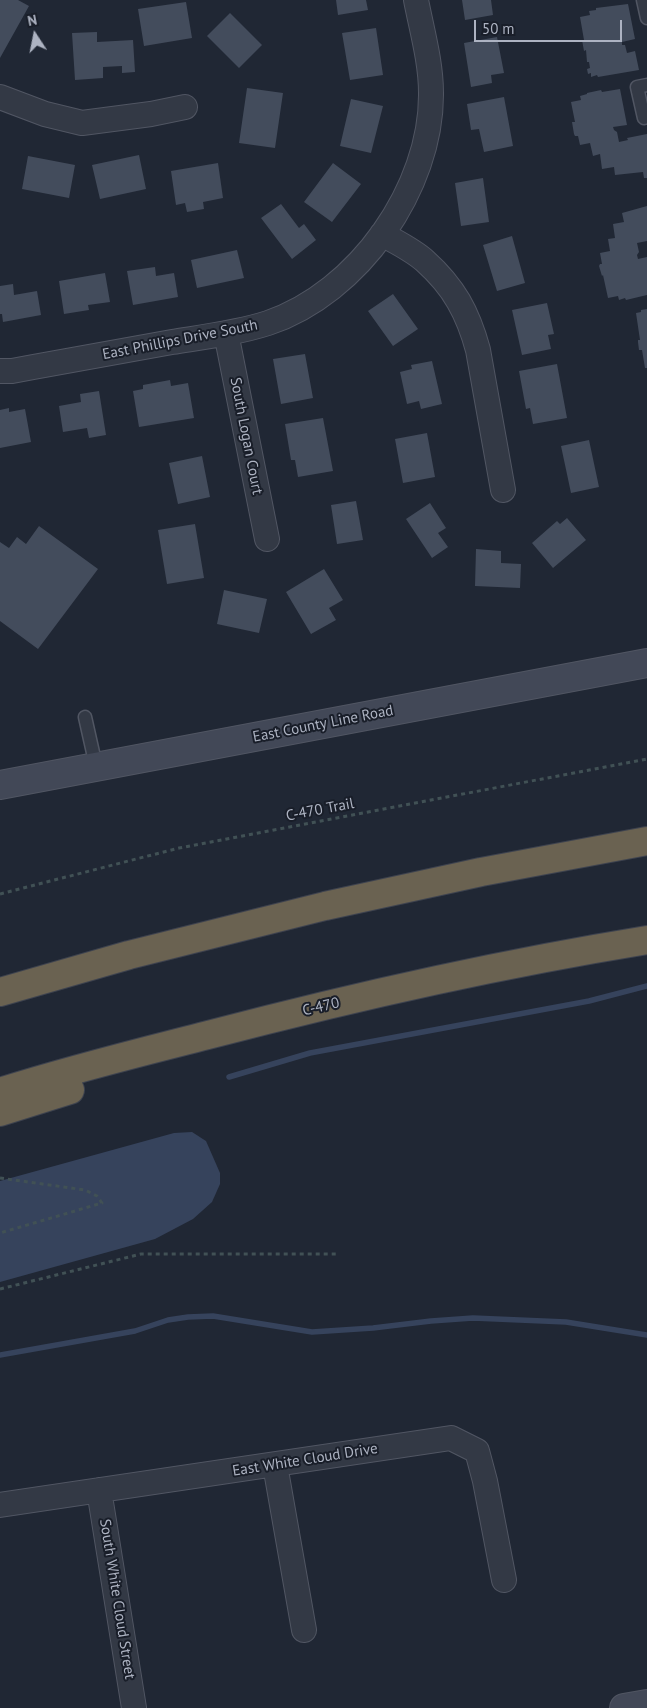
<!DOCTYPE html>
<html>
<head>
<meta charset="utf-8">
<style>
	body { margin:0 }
	#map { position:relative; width:647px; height:1708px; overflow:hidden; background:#202734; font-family:"PT Sans",sans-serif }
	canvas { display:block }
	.north { position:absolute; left:10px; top:10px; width:50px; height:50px; -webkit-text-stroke:4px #191e29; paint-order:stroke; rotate:349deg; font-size:14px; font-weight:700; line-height:20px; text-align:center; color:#adb3c2 }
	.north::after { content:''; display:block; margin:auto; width:18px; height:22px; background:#adb3c2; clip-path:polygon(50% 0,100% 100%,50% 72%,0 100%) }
	.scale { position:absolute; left:474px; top:20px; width:148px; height:22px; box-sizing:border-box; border:2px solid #adb3c2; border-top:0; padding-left:6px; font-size:15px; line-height:18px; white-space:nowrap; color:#adb3c2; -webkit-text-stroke:4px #191e29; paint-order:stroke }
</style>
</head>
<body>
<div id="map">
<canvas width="647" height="1708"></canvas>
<div class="north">N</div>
<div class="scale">50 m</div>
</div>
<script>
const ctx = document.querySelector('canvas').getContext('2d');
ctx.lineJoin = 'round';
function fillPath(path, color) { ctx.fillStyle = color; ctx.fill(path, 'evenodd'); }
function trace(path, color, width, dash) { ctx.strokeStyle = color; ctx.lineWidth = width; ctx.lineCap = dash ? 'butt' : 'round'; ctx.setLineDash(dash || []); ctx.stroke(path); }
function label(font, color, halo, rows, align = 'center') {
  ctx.font = font + ' "PT Sans",sans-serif'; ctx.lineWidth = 4; ctx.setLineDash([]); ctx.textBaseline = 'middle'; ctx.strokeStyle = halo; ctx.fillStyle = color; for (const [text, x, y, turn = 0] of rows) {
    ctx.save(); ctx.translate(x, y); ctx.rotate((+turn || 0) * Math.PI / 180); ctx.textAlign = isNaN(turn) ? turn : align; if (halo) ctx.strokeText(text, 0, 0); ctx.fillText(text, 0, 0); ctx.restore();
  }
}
fillPath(new Path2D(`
	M 192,1132 L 206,1141 L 220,1173 L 220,1184 L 212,1202 L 193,1219 L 155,1239 L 0,1282 L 0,1181 L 174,1133 Z`), '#36435c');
trace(new Path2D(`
	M 229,1077 L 310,1053 L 589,1001 L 647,986
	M 0,1355 L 135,1331 L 168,1320 L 188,1317 L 213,1316 L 312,1332 L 373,1328 L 431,1321 L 473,1318 L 566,1322 L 647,1335`), '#36435c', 5.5);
fillPath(new Path2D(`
	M 0,0 L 18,0 L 29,6 L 0,58 Z
	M 336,0 L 366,0 L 368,10 L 338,15 Z
	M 462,0 L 491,0 L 493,15 L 465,20 Z
	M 186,2 L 192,38 L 144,46 L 138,9 Z
	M 628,4 L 635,39 L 622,42 L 622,45 L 625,45 L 627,53 L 635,51 L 639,70 L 598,77 L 597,75 L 591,77 L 591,73 L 588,74 L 587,69 L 590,68 L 589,62 L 587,62 L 586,50 L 584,51 L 582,40 L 584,40 L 580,17 L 590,15 L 589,11 L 596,10 L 596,8 Z
	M 230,13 L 262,45 L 239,68 L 207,36 Z
	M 376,28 L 383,75 L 350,80 L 342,33 Z
	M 97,32 L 97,42 L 133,40 L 135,72 L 122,73 L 122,66 L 103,67 L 103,78 L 75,80 L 72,33 Z
	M 497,37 L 504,73 L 491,75 L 492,83 L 471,87 L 464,43 Z
	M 247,88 L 283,93 L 275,148 L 239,143 Z
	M 620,89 L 627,125 L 613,127 L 614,130 L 617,132 L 619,142 L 628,140 L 627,138 L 647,134 L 647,178 L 644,178 L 643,172 L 615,175 L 614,167 L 602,169 L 600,154 L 593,156 L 590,143 L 580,145 L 578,136 L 575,136 L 574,134 L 572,122 L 575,122 L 571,102 L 581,100 L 580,96 L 587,94 L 587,93 L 601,90 L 602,92 Z
	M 504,97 L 513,146 L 484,152 L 479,129 L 471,130 L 467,104 Z
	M 351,99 L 383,106 L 371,153 L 340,146 Z
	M 139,155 L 146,189 L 100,199 L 92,165 Z
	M 28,156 L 75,165 L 69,198 L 22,189 Z
	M 218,163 L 223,198 L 203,202 L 204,209 L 187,212 L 185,203 L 176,205 L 171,171 Z
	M 333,163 L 361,184 L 332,222 L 304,202 Z
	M 483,178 L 489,222 L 461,226 L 455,183 Z
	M 281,204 L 299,228 L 304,224 L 316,240 L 292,259 L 261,218 Z
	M 647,206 L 647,241 L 637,243 L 639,252 L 637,255 L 638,259 L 647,257 L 647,295 L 626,300 L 625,298 L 619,300 L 618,296 L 608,298 L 603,275 L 602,276 L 599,266 L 600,264 L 602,264 L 600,253 L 610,251 L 608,239 L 615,238 L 613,224 L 624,222 L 622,213 Z
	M 512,236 L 525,283 L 497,291 L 483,245 Z
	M 237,250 L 244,278 L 197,288 L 191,260 Z
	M 155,267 L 156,276 L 174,273 L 178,297 L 133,305 L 127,271 Z
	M 105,273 L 110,302 L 88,305 L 89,310 L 64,314 L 59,281 Z
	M 13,284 L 14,295 L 37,291 L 41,315 L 3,322 L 2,314 L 0,314 L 0,286 Z
	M 393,294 L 418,329 L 393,346 L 368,311 Z
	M 547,303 L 554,334 L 548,335 L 551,349 L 522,355 L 512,310 Z
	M 647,309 L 647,368 L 645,368 L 642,350 L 639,350 L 638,342 L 638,340 L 640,340 L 636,313 L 641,312 L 641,310 Z
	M 305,354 L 313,398 L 281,404 L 273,359 Z
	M 432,361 L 442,404 L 421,409 L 419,401 L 407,404 L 400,372 L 412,369 L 411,365 Z
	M 557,364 L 567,418 L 533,424 L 530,408 L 526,409 L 519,371 Z
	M 170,380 L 171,386 L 188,383 L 194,418 L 139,427 L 133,391 L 143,389 L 143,385 Z
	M 99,391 L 106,435 L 89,438 L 87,428 L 63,432 L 59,406 L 81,402 L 80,394 Z
	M 9,408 L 9,412 L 25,409 L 31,442 L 0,448 L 0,410 Z
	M 323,418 L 333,471 L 298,477 L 295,460 L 291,460 L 285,424 Z
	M 427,433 L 435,477 L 403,483 L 395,439 Z
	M 589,440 L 599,487 L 571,493 L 561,446 Z
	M 202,456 L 210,497 L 178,504 L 169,463 Z
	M 356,501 L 363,540 L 337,544 L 331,505 Z
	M 430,503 L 446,528 L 438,533 L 448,547 L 432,558 L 406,519 Z
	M 567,518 L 586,540 L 553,568 L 532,543 L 557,521 L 560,524 Z
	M 195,524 L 204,578 L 167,584 L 158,530 Z
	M 39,526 L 98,569 L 38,649 L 0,621 L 0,542 L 9,548 L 17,537 L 26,544 Z
	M 476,549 L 501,551 L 501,563 L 521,564 L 520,588 L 475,586 Z
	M 324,569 L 343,600 L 329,608 L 336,620 L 311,634 L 286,592 Z
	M 224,590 L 267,599 L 259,633 L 217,624 Z`), '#434c5c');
const lane = new Path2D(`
	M 643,0 L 647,18
	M 647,85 L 637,87 L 644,118 L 647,117
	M 85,717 L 96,766`);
const street = new Path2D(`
	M 0,97 L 45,114 L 82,123 L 151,114 L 185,107
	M 382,234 C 396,242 413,250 425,261 C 454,287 468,313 478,350 L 503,490
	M 226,333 L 267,539
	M 0,371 L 12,371 C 65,361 118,352 172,342 C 203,337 237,333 268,323 C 358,293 432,188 431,93 C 431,62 422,31 416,0
	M 275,1465 L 304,1630
	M 99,1490 L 134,1708
	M 0,1505 L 451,1438 L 477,1451 L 485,1481 L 504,1580`);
const secondary = new Path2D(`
	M 0,785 L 647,663
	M 624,1708 L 647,1704`);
const highway = new Path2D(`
	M 0,992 L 129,955 L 325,906 L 481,872 L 647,841
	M 0,1092 C 68,1070 138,1053 208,1035 C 353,997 499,964 647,940
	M 0,1112 L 70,1090`);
trace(lane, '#515663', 15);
trace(street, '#515663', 26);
trace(secondary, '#515663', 30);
trace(highway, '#3e434f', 30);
trace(new Path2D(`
	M 0,894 L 179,848 L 647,759
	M 0,1178 L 85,1190 L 97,1196 L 102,1203 L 0,1233
	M 0,1289 L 141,1254 L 336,1254`), '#415155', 3, [4, 4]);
trace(lane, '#333945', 12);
trace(street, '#333945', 24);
trace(secondary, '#424857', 28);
trace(highway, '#6a6251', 28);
label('15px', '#adb3c2', '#191e29', [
	["East Phillips Drive South",180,340,-11],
	["South Logan Court",246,436,79],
	["East County Line Road",323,724,-11],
	["C-470 Trail",320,810,-11],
	["C-470",321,1007,-13],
	["East White Cloud Drive",305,1460,-9],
	["South White Cloud Street",117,1599,81]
]);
</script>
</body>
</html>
